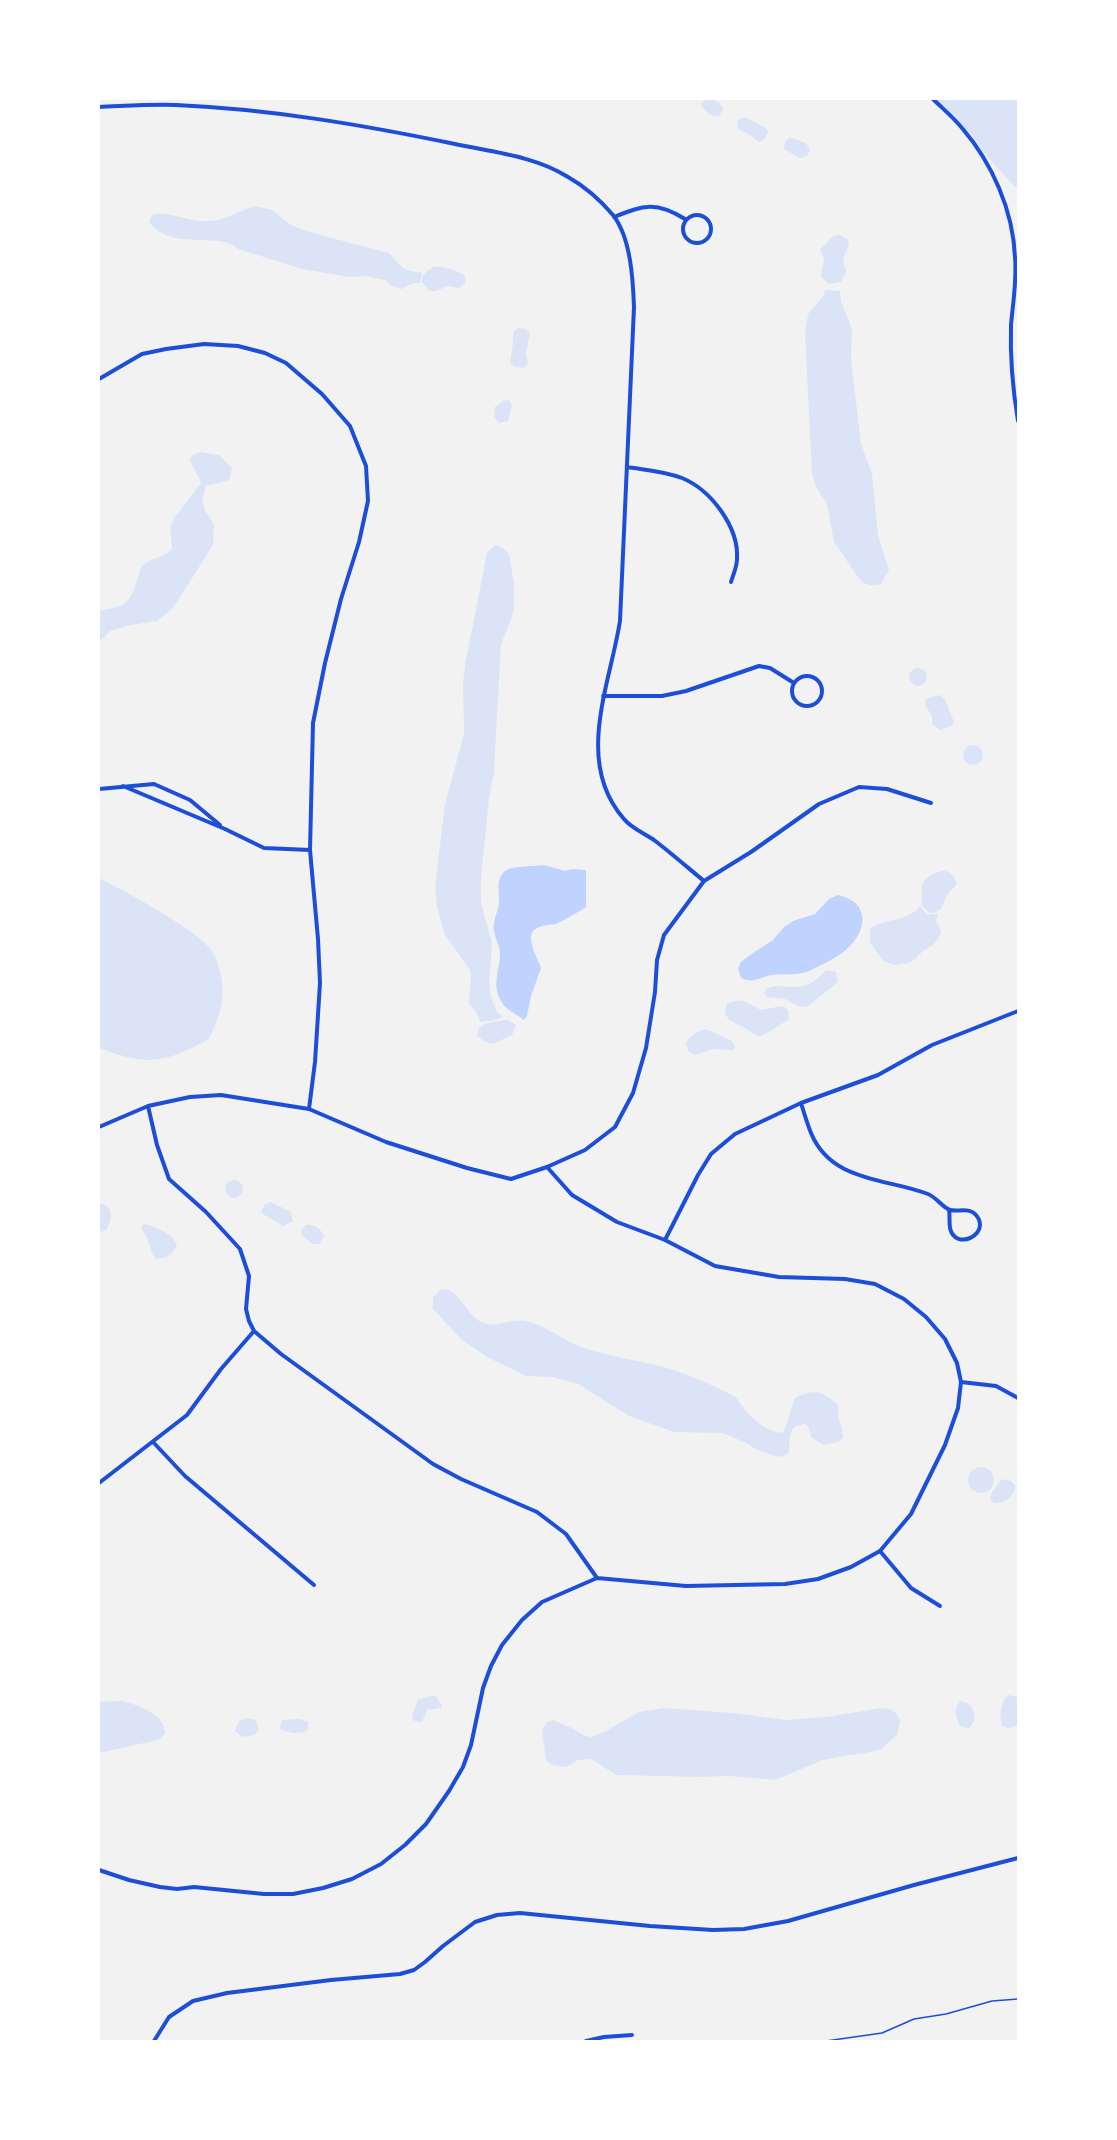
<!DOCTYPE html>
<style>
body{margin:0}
#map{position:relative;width:1117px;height:2140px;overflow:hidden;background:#f2f2f2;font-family:Raleway,sans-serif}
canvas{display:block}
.frame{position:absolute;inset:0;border:100px solid #fff;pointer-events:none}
</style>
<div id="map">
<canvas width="1117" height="2140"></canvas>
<div class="frame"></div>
</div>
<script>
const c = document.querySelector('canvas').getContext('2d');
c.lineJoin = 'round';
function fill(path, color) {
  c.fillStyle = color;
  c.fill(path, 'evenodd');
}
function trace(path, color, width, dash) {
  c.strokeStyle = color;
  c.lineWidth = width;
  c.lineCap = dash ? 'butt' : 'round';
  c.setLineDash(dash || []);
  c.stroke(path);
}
fill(new Path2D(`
 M705,99c7,0 18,2 18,11l-4,6c-8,1 -15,-5 -18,-12z
 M934,99h84v91z
 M745,117l21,11 2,4 -3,7 -6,3 -9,-7 -12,-6 -1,-5 1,-4z
 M790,137l16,6 4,7 -3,6 -7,2 -16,-9 1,-7z
 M254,206l18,4 19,15 18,7 80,21 14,15 7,3 12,2 -2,10h-7l-11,6 -10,-3 -7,-6 -21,-4 -15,1 -47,-8 -64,-20c-16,-18 -67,3 -89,-27l3,-7c11,-5 37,6 52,6 18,1 33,-9 50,-15z
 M840,235l8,5 1,5 -6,14 3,13 -5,10 -12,2 -8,-7 3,-18 -4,-9 13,-14z
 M433,267c11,-1 23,3 32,9v7l-6,5 -11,-2 -12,5h-7l-7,-9c0,-9 5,-10 11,-15z
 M825,290l15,1 1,11 11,27 -1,29 10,86 11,30 6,61 11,35 -8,14c-8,2 -14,2 -21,-4l-26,-38 -7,-38 -11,-17 -4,-14 -7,-139 3,-20 16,-19z
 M518,328l7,1 5,4 -4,20 2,10 -4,5 -9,-1 -5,-5 3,-19v-11z
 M509,400l3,5 -4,16 -9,2 -5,-6 1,-10 8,-6z
 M201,452l18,3 13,13 -3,12 -23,6 -4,15 4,11 8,13 -1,20 -31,49 -11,16 -14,11 -26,4 -21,6 -11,11v-31c27,-5 30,-6 39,-33 1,-4 2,-9 5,-13 9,-8 21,-7 29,-16l-2,-22 5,-10 26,-34c-2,-9 -10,-15 -11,-25l3,-3z
 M495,545l8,3 6,6 5,30v25l-2,8 -11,27 -7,128 -5,26 -8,80v24l11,42 -3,37 2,16 6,15 6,5 -9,3 -14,2 -1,-5 -10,-14 2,-26 -1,-7 -26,-37 -7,-27 -2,-19 10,-83 19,-70 -1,-51 2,-18 22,-112z
 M909 677a9 9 0 1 1 18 0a9 9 0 1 1-18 0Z
 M940,695l5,4 9,23 -3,4 -11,4 -7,-5c-1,-2 -1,-5 -1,-8 -2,-8 -9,-8 -6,-18z
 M963 755a10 10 0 1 1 20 0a10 10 0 1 1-20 0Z
 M942,871c8,-1 15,6 14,14 -3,4 -7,7 -10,12 -5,10 -3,15 -16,16l-7,-6c-2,-20 -5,-29 19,-36z
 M99,878c21,10 103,55 113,73 17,33 12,57 -3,88 -46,25 -61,27 -110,9z
 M920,906l6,8h12l-2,7 5,10 -1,5 -6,8 -12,8 -8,8 -5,3 -15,2 -11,-4 -13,-19v-12c8,-12 36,-6 50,-24z
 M827,970l9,2 2,10 -31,25 -9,-1 -13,-7 -18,-2 -3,-4 3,-5c14,-5 30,3 44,-5 6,-3 11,-9 16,-13z
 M742,1000l19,10 21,-4 6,4 1,9c-2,2 -26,17 -29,17 -6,0 -12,-7 -17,-9 -10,-5 -24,-10 -15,-24z
 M504,1020h4l8,5 -4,10 -19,9 -9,-3 -7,-5c1,-15 16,-13 27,-16z
 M706,1029l26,12 3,5 -1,4 -22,-1 -16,6 -7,-3 -3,-9c3,-7 12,-13 20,-14z
 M225 1189a9 9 0 1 1 18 0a9 9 0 1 1-18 0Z
 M271,1202l20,10 2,9 -10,5 -20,-12 -2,-3 4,-7z
 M99,1203c15,2 13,15 8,26l-8,4z
 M143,1224c11,1 30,10 34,21 -3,9 -12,14 -21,14 -8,-9 -6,-22 -15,-30z
 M306,1225c8,-1 14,4 18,10l-4,9h-7l-11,-8 -1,-6z
 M441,1289c20,0 24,25 40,33 14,7 30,-4 45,-1 21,5 38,20 58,27 33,11 68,13 101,26 14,6 37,15 50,23 3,2 5,7 8,10 10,13 20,21 36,26l4,-1c6,-11 7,-23 12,-34 19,-10 29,-7 44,8 -4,15 5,19 4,32l-5,4 -15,3 -12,-8 -2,-8 -3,-5c-19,1 -16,14 -17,29l-10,4 -22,-7 -13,-8 -21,-9 -49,-1 -45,-16 -51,-32 -26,-7 -26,-1 -39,-19 -25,-17 -29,-31v-12z
 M968 1480a13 13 0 1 1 26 0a13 13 0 1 1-26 0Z
 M1002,1479l9,2 4,4c1,11 -11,19 -21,18l-4,-4 2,-7z
 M1009,1695l9,2v28l-9,3 -7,-2c-3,-10 -2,-25 7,-31z
 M430,1696h6l6,9 -1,3 -14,2 -5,12 -8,-1 -2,-6 6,-15z
 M122,1701c16,4 44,13 43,33l-7,6 -59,13v-51z
 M960,1701c12,1 15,10 14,21l-5,6h-4l-6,-3 -4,-15z
 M663,1708l70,5 53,7 41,-3 54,-9 9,1 7,5 3,7 -3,14 -16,14 -15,4 -17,2 -26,5 -48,20 -46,-4 -29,1 -84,-2 -25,-16 -13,1 -12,7 -14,-2 -6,-5 -4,-30 5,-8 6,-2 21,9 11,7 6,1 15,-6 33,-19z
 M247,1718l9,2 3,9 -4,6 -13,2 -7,-6 4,-10z
 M300,1719l8,3v7l-3,3 -12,1 -12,-3 -1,-4 2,-6z`), '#dbe4f7');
fill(new Path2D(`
 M544,865l21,6 7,-2 14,1v37c-6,4 -23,14 -30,17 -9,2 -26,0 -25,16 1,9 7,20 10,28l-10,28 -4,20 -3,4c-8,-6 -20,-11 -24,-21 -8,-15 0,-30 0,-46 0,-7 -5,-15 -6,-22 -2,-10 4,-18 5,-28 1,-11 -4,-22 5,-31 6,-7 29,-5 40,-7z
 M838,895c36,8 28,41 4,58 -9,7 -23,13 -33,18 -12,5 -25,2 -37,4 -12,2 -18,9 -31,3l-3,-10 3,-6 9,-7 23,-15 11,-13 9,-6 22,-7 14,-15z`), '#bfd3fe');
trace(new Path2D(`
 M826,2041l56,-8 32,-14 32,-5 46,-13 26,-2`), '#1d4ed8', 1.5);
trace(new Path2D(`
 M933,99c9,9 20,18 29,29 30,35 51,82 53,129 2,23 -2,46 -4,68 -1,31 2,66 7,96
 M99,107c26,-1 52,-3 77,-2 94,4 187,20 279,39 37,8 80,12 113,33 16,9 33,24 45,38 18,23 20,65 21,92l-14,314c-10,64 -46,141 4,198 7,9 20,14 30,21 17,13 33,27 50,41
 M683 229a14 14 0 1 1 28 0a14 14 0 1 1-28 0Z
 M614,217c30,-12 42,-16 71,2
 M99,379l43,-25 24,-5 38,-5 34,2 27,7 21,10 36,31 28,32 16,40 2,35 -9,41 -18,57 -16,64 -12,60 -3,127 8,89 2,44 -5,79 -6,47
 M627,467c19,3 37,4 55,11 29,12 57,49 55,81 0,8 -4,16 -6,23
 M792 691a15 15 0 1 1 30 0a15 15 0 1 1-30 0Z
 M603,696h59l24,-5 73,-25 11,2 24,15
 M123,786l102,43 39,19 46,2
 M99,789l55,-5 36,16 30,25
 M801,1103c3,10 6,20 10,30 20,49 75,45 117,61 8,3 14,13 22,16 9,2 19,-3 26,5 16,19 -21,37 -26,13 -1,-6 0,-13 -1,-18
 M148,1106l9,39 12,34 37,33 34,37 9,27 -3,33 3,12 5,10 27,23 152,110 28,15 76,33 29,22 31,44
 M99,1127l49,-21 42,-9 31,-2 88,14 77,33 81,26 44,11 36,-12 38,-17 30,-23 18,-34 13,-45 9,-56 2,-32 7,-25 40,-54 47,-29 68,-48 40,-17 28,2 44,14
 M665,1240l33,-65 13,-21 24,-20 66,-31 77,-28 54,-30 86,-34
 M961,1382l35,4 22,12
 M153,1442l32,34 129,109
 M99,1483l88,-68 34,-46 33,-38
 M880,1551l31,37 29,18
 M99,1870l30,10 31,7 17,2 17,-2 70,7h29l30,-6 29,-9 29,-15 24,-19 21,-21 23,-33 14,-24 8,-22 12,-57 8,-22 11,-21 20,-25 20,-18 55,-24 89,8 99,-2 33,-5 33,-12 29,-16 31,-37 34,-69 13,-37 3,-26 -4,-19 -12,-24 -19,-22 -22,-18 -29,-15 -30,-5 -66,-2 -64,-11 -50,-26 -48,-18 -45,-27 -25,-28
 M154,2041l15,-24 24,-16 34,-8 104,-13 69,-6 14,-4 11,-8 18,-16 32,-24 22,-7 23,-2 130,13 63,4 31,-1 44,-8 126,-36 104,-27
 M586,2041l18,-4 28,-2`), '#1d4ed8', 4);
</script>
